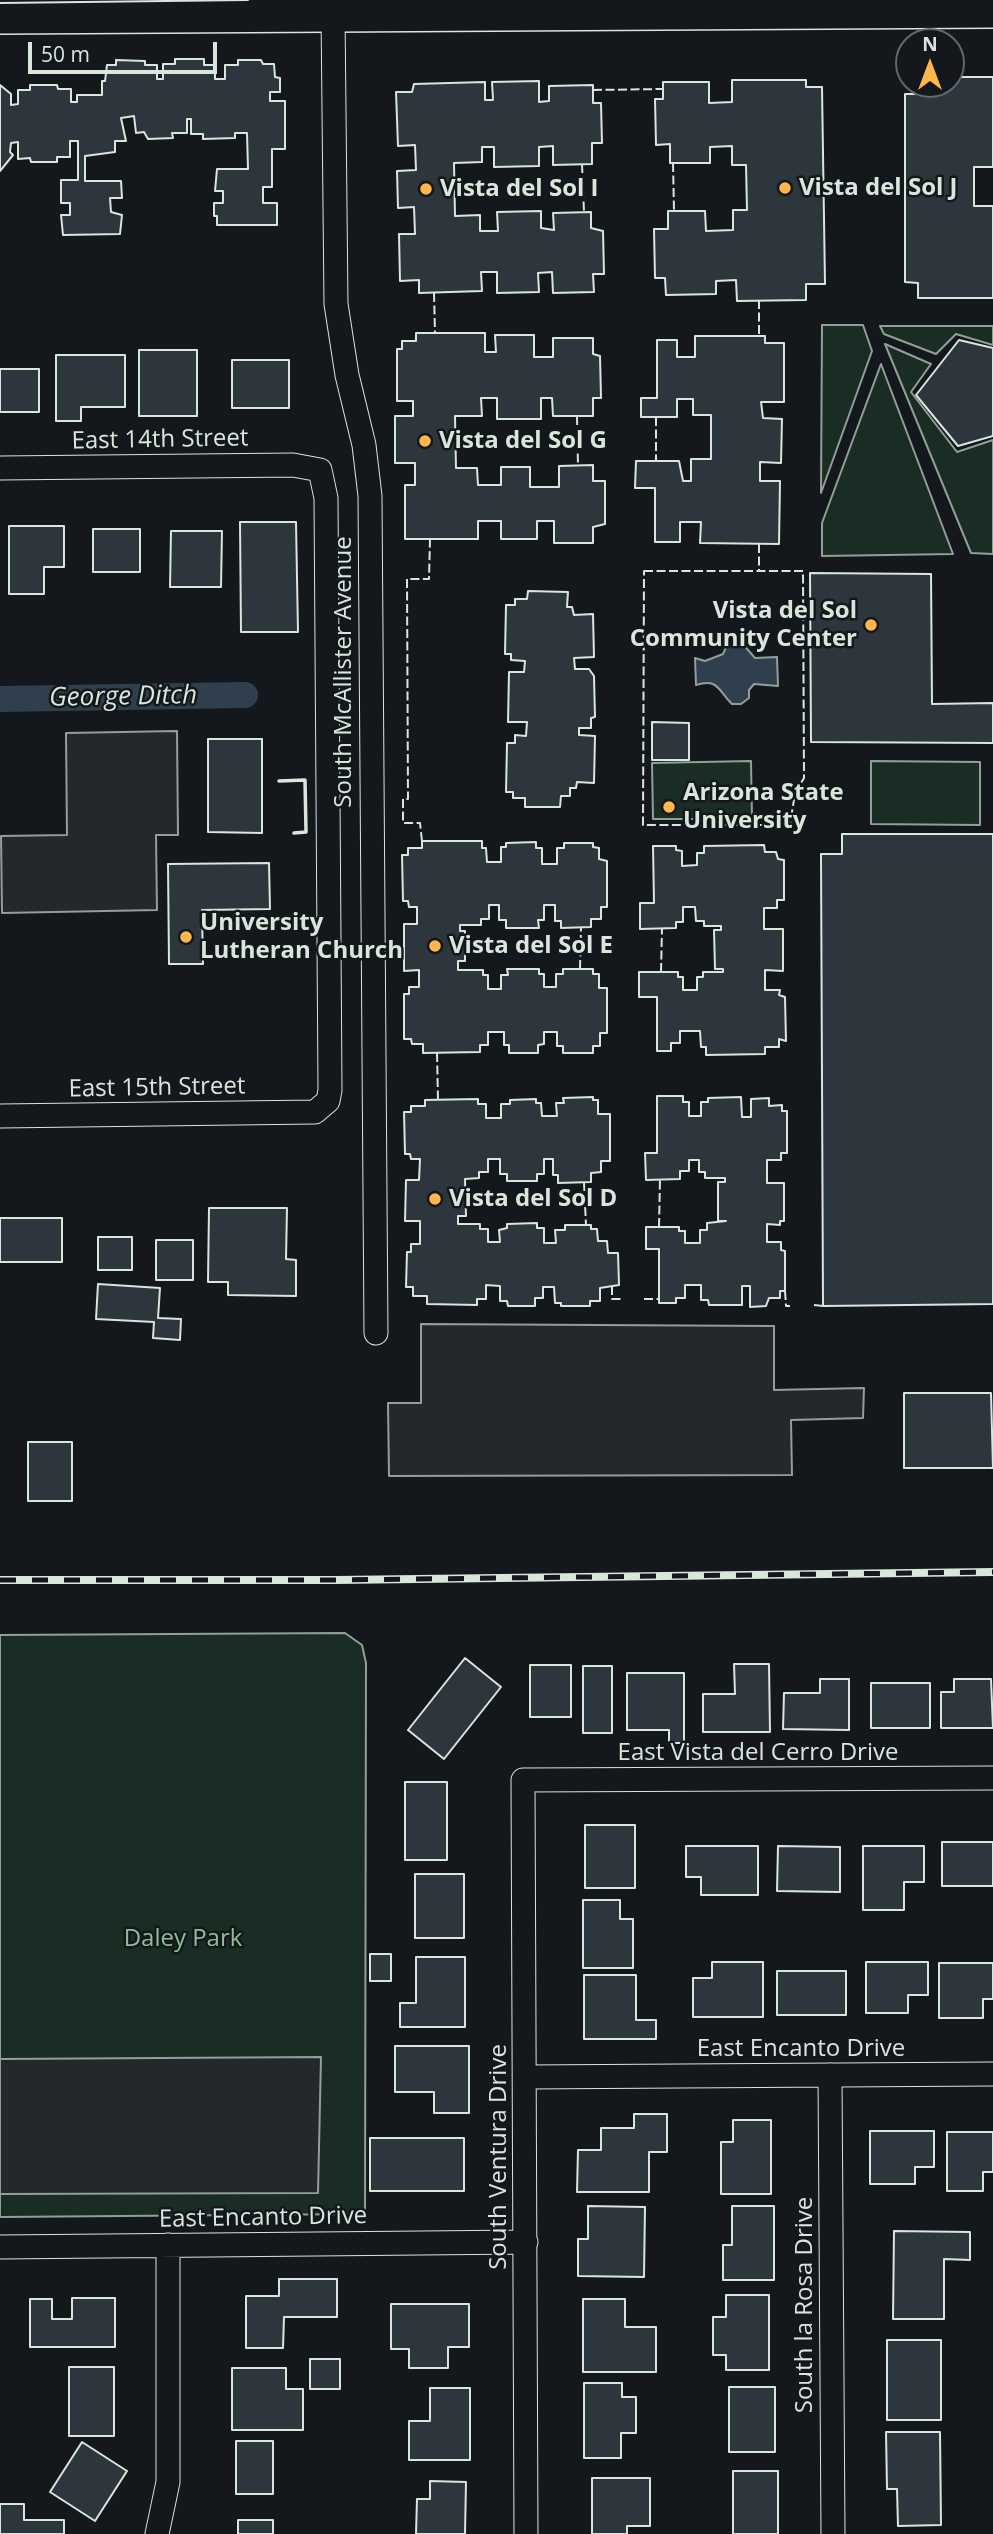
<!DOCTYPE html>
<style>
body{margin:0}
#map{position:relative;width:993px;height:2534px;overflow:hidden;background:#14181c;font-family:"Open Sans",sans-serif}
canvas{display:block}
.north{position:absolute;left:895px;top:28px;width:70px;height:70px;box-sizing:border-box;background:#14181c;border:2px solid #626a69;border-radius:50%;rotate:0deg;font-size:19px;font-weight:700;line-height:28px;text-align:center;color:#d8e6dc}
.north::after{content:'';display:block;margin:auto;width:24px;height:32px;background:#ffb74d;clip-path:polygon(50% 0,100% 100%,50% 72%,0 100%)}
.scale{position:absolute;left:28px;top:42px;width:189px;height:32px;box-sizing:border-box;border:4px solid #d8e6dc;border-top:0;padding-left:9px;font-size:21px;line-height:24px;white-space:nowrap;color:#d8e6dc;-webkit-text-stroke:5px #14181c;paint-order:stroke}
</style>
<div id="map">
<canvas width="993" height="2534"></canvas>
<div class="north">N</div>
<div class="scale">50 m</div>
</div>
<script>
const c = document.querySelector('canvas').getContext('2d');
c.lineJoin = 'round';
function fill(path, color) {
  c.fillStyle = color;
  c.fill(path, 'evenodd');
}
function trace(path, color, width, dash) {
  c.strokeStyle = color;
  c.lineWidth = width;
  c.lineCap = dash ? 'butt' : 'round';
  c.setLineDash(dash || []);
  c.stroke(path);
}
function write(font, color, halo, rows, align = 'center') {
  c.font = font + ' "Open Sans",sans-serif';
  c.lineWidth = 5;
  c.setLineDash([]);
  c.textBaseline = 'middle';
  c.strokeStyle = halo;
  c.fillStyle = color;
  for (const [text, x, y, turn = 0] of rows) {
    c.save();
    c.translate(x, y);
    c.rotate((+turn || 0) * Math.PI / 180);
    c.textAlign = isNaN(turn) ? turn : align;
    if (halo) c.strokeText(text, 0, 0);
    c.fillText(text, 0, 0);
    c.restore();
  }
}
const green = new Path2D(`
 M822,325h41l9,26 -51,142z
 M880,326h113v19l-37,-11 -20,20 -52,-20z
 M885,344l46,20 -20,28 46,60 36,-12v114l-22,-1z
 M881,364l72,190 -131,2v-33z
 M751,761l1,58h-99l-1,-56z
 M871,761l109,1v63l-109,-1z
 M345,1633l17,12 4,18 -1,551 -365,3v-582z`);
fill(green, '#1a2d24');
trace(green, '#939e99', 2);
const parking = new Path2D(`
 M177,731l1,104h-22l1,75 -155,3 -1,-77 66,-1 -1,-102z
 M421,1324l353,2v64l90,-2 -1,30 -72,2 1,55 -403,1 -1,-73h33z
 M321,2057l-3,136 -318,1v-135z`);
fill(parking, '#24282b');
trace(parking, '#939e99', 2);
const water = new Path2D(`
 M733,641l9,2 13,15 22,-1 1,29 -24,-2 -5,6v8l-8,6h-9c-14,-14 -14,-26 -36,-19l-1,-27 10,3 18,-7 4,-9z`);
fill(water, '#2f3f4d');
trace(water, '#939e99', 2);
trace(new Path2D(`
 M0,699l245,-4`), '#2f3f4d', 26);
const building = new Path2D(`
 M175,59h29v6h11v14h10v-14h13v-5h23l2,4h11l1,13 5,1v14h-10v9h15v48h-13v38h-9v16h14v22h-60v-9h-3v-13h9v-12h-8l2,-22h31l-1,-36h-12v5l-32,1v-5h-12v-15h-4v14h-15l1,5 -25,1 -4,-7 -8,1 -2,-17 -13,2 5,23h-11v11l-30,4v25h36l1,17h-12l1,14 11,3 -2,19 -57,1 -2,-20h9v-12h-9v-23h17v-39h-8v16h-13v5h-26l-1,-4 -12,1v-17l-7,1 -1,9 3,3 -13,16v-86l11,9v11l7,-1v-14h12v-5h27l1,4h13v13h6v-7h25v-14h3l2,-16h9v-5l29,1v4h12v14h6v-15h12z
 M951,77h42v90h-19v39h19v92h-75v-15l-13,-1v-188h11v-7h12v-3h23z
 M732,80h74v7h16l3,197h-19v16l-69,1 -1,-21 -20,1v13l-50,1 -1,-17h-10l-1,-49h14v-18h37l1,20 27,-1v-20h14l-1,-45h-14v-19l-22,1v16h-40v-19l-14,1 -1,-46h8v-17h46v21l23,-1z
 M539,81v21l10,-1v-15l44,-1v18h8l1,40h-10v21l-39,1v-19l-14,1v19l-45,1v-20h-12v15l-28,1 1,53 25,-1v16h18l-1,-19 44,-1v17l13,2 -1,-17 38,-1v16l12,3 1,43h-11l1,18 -41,1 -1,-21 -14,1 1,19 -42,1v-21h-16l1,19 -63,2v-13l-19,1 -1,-47h16l-1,-27 -16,1 -1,-37 19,-1 -1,-25 -17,1 -2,-54h16l2,-8 71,-2v18h8l-1,-18z
 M416,333h69v19h11l-1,-17h39v22h19v-19h40v16l7,2 1,42h-8v18h-40l-1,-18h-11v21h-44v-21h-16l1,18h-27l1,52h21l1,17h23v-18h29v20h29v-21l34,-1v16h12v43l-12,3v16h-39v-22h-17v18h-36v-18h-23v18h-73v-54h10v-22h-20v-47h18v-15h-16v-52h5v-8h14z
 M695,336h70v7h19v59h-23l2,16 19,1 -1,44 -21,-1v19h20l-1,63 -79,-1 1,-21h-21v20h-25v-54h-20l1,-27h43l4,20h8v-22h20v-44h-18v-16h-16v18h-36v-19h16v-58h20v17h18z
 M959,340l34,8v88l-35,10 -42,-51z
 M139,350h58v66h-58z
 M56,355h69v52h-44v14h-25z
 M232,360h57v48h-57z
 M0,369h39v43h-39z
 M240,522h56l2,110h-57z
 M9,526h55v41h-20v27h-35z
 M93,529h47v43h-47z
 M171,531h51l-1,56h-51z
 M810,573l121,1 1,130 61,-1v40l-182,-1z
 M528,591l40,1 -1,15h5l2,8 19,-1 1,43 -20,1 1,11h14l5,7 1,41 -4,1v10h-12v7l16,1 -1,47 -17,-1 -1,6h-6v8h-9l-1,11h-35v-9h-12v-6h-7l1,-49h8v-8l11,1 1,-14h-19l1,-50h15l1,-11 -14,-1v-6h-6l1,-49h9v-6h12z
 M652,722l37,1v37h-37z
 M208,739h54v94l-54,-1z
 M842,834h151v470l-170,2 -2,-452h21z
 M422,841h60v7h4l1,14h14v-15h5v-4l30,-1v6h6v16h15v-16h7v-5h29v4l6,1v11l8,2v46h-6v12h-10v8l-30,1v-7h-6v-16h-11v15h-6l1,8h-33v-8h-7v-15h-10v14h-8v6h-21v6h5v30h-7v9h25v5h5v14h13v-14h7l-1,-6h32v5h5v13h12v-13h7v-5h30v5h6v14h8v45h-7v13h-7v7h-30v-7h-6v-14h-13v12l-6,1v8h-29v-8h-5v-13h-16v13h-8v7l-57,1v-9h-11l-1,-5h-7v-45h5v-7h10v-17l-15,1v-47h13v-17h-8l-1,-6h-5l-1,-46h6v-7h14z
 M764,845l1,7h11l2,7 6,1v40h-7v8h-13v21h19v42l-18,-1v20h15l-1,5 6,2 1,44 -7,-2v8h-14v7l-59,1v-8h-5l-1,-16h-20v12h-9v8h-14v-54h-18v-25h39v5h5v13h14v-13h6v-5h20v-3h-8l-1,-39h7v-4h-17v-5h-8l-1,-14h-12v15h-7v6l-36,1v-26h14l-1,-57h23v4l6,1v15l15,-1v-12h7v-7z
 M269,863l1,46 -68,1 1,54h-34l-1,-100z
 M657,1096h26v6h6v14h12v-14h7v-4l33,-1 1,20h9v-18l18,-1v8l13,-1v6h5v42h-6v7h-14v23h17v38h-4v4l-13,-1v18h14v8l4,1v40h-5v7h-11l-3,8 -16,1v-21h-8v19h-33l-1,-5h-7v-15h-16v13h-9v5h-17v-54h-13v-22h33v4h6v12h15v-13h7v-7l19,-2h-8v-39h7v-4h-20v-6h-6v-12h-10v11h-9v8l-34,1 -1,-27h12z
 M593,1097v3h5v14h12v47h-9v11l-10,1v9l-33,1v-8h-5v-16h-9v15h-7v7h-30v-7h-7v-15h-12v13h-9v6l-14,1 1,37h-8v8h22v5h8v13h12l-1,-12 8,-2v-4l30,-1v5h7v15h12l-1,-13h10v-5h26v4h6l1,12h9l1,12h10l1,32 -19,3v13h-10v5h-29v-3h-6l-1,-16h-11v11h-8v8h-27l-1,-5h-7v-15l-14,-1v14h-9v6l-50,-1v-8h-14v-9h-7l1,-35h4v-8h9v-23h-15l1,-41h13l1,-21h-9l-1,-5h-5l-1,-42h7v-6h14v-6l53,-1v5h8v14h15v-14h9v-4l26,-1v4h5l1,13h15l-1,-13h8l-1,-5z
 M209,1208h78l-1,51 10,1v36l-68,-1v-13h-20z
 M0,1218h62v44h-62z
 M98,1237h34v33h-34z
 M156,1240h37v40h-37z
 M98,1284l62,4 -2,30 23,1 -1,21 -27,-2 1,-16 -58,-3z
 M904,1393h87l2,75h-89z
 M28,1442h44v59h-44z
 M465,1658l36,29 -57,72 -36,-29z
 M734,1664h35l1,68h-67v-38h32z
 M530,1665h41v52h-41z
 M583,1666h29v67h-29z
 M627,1673h57v70h-15v-13h-42z
 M820,1679h29v51l-66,-1 1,-36h36z
 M954,1679h37l2,49h-52v-36h13z
 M871,1683h59v45h-59z
 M405,1782h42v78h-42z
 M585,1825h50v63h-50z
 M942,1842h51v44h-51z
 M686,1846h72v49h-57v-18h-15z
 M778,1846l62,1v45l-63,-1z
 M863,1846h61v36h-20v28h-41z
 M415,1874h49v64h-49z
 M583,1900h37v19h13v49h-50z
 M370,1954h21v27h-21z
 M416,1957h49v70h-65v-24h16z
 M712,1962h51v55h-70v-39h19z
 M866,1962h62v33h-20v18h-42z
 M939,1963h54v36h-10v19h-44z
 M777,1971h69v44h-69z
 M584,1975h52v45h20v19h-72z
 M395,2046h74v67h-35v-21h-39z
 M634,2114h33v38h-18v40h-72l1,-42h23v-22h33z
 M733,2120h38v74h-50v-52h12z
 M870,2131h64v36h-19v17h-45z
 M947,2132h46v40h-10v19h-36z
 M370,2138h94v53h-94z
 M588,2206l57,1 -1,70 -66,-1v-37h10z
 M732,2206h42v74h-51v-35h9z
 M894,2231l76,1v28l-26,-1v60h-51z
 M279,2279h58v38h-53l-1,31h-37v-52h33z
 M726,2295h43v75h-43v-15h-13v-38h13z
 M72,2298h43v49h-85v-48h22v20h20z
 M583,2299h42v28h31v45h-73z
 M391,2304h78v43h-21v21h-39v-19h-18z
 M887,2340h54v80h-54z
 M310,2359h30v30h-30z
 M69,2367h45v69h-45z
 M232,2368h54v21h17v41h-71z
 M584,2383h38v14h14v36h-15v25h-37z
 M729,2387h46v65h-46z
 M430,2388h40v72h-61v-39h21z
 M886,2432h54l1,93 -43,1 -1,-37h-10z
 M236,2441h37v53h-37z
 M82,2442l45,29 -32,50 -45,-29z
 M733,2471h45v63h-45z
 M592,2478h58v48h-23v8h-35z
 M430,2481l36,1 -1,52h-49l1,-35h13z
 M0,2504h24v16h40v14h-64z
 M238,2520h35v14h-35z`);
fill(building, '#2c363c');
trace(building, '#d8e6dc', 2);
const street = new Path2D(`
 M333,13l3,291 11,71 17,70 6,51 6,837
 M0,468l293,-3 27,5 6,28 4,592 -2,11 -13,11 -315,4
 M830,2075l3,459
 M526,2077l467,-3
 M0,2247l526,-5
 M157,2534l11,-52v-237
 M526,2534l-3,-754 470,-2`);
const primary = new Path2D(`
 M0,16l993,-6`);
trace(street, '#d8e6dc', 25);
trace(primary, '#d8e6dc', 38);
trace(street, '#14181c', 23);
trace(primary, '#14181c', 35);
trace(new Path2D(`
 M0,3l248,-3`), '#d8e6dc', 2);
const rail = new Path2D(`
 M0,1580h336l657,-8`);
trace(rail, '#d8e6dc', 8);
trace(rail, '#14181c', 5, [16]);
trace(new Path2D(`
 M593,90l70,-1
 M673,163l1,48
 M582,164l2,48
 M434,293l1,40
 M759,300v36
 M577,416l1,50
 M656,417v44
 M759,544v26
 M644,571h159l1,207 -9,15 -5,32h-147z
 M422,841l-2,-18h-17v-24h5l-1,-220h22l1,-40
 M580,969l1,-41
 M661,972l1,-43
 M437,1053l1,47
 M584,1182l2,43
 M659,1227l1,-47
 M612,1286v13h11
 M785,1291l1,15h4
 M644,1299h15
 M814,1305l9,1`), '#d8e6dc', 2, [9, 3.5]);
trace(new Path2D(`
 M279,781l26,-1 1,52 -12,1`), '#d8e6dc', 3.5);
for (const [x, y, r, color] of [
 [785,188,7,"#ffb74d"],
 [426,189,7,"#ffb74d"],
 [425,441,7,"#ffb74d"],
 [871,625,7,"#ffb74d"],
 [669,807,7,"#ffb74d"],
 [186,937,7,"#ffb74d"],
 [435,946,7,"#ffb74d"],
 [435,1199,7,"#ffb74d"]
]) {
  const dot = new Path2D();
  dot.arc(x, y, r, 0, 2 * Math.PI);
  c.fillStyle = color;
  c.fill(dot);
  trace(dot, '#14181c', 2.5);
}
write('bold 24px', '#d8e6dc', '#14181c', [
 ["Vista del Sol J",799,188],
 ["Vista del Sol I",440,189],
 ["Vista del Sol G",439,441],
 ["Vista del Sol",857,611,"right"],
 ["Community Center",857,639,"right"],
 ["Arizona State",683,793],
 ["University",683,821],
 ["University",200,923],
 ["Lutheran Church",200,951],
 ["Vista del Sol E",449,946],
 ["Vista del Sol D",449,1199]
], 'left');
write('24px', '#d8e6dc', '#14181c', [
 ["East 14th Street",160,440,-1],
 ["South McAllister Avenue",344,672,-90],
 ["East 15th Street",157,1088,-1],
 ["East Vista del Cerro Drive",758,1753],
 ["East Encanto Drive",801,2049],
 ["South Ventura Drive",499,2157,-90],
 ["East Encanto Drive",263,2218,-1],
 ["South la Rosa Drive",805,2305,-90]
]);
write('24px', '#8ac095', '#14181c', [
 ["Daley Park",183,1939]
]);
write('italic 26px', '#d8e6dc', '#14181c', [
 ["George Ditch",123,697,-1]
]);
</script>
